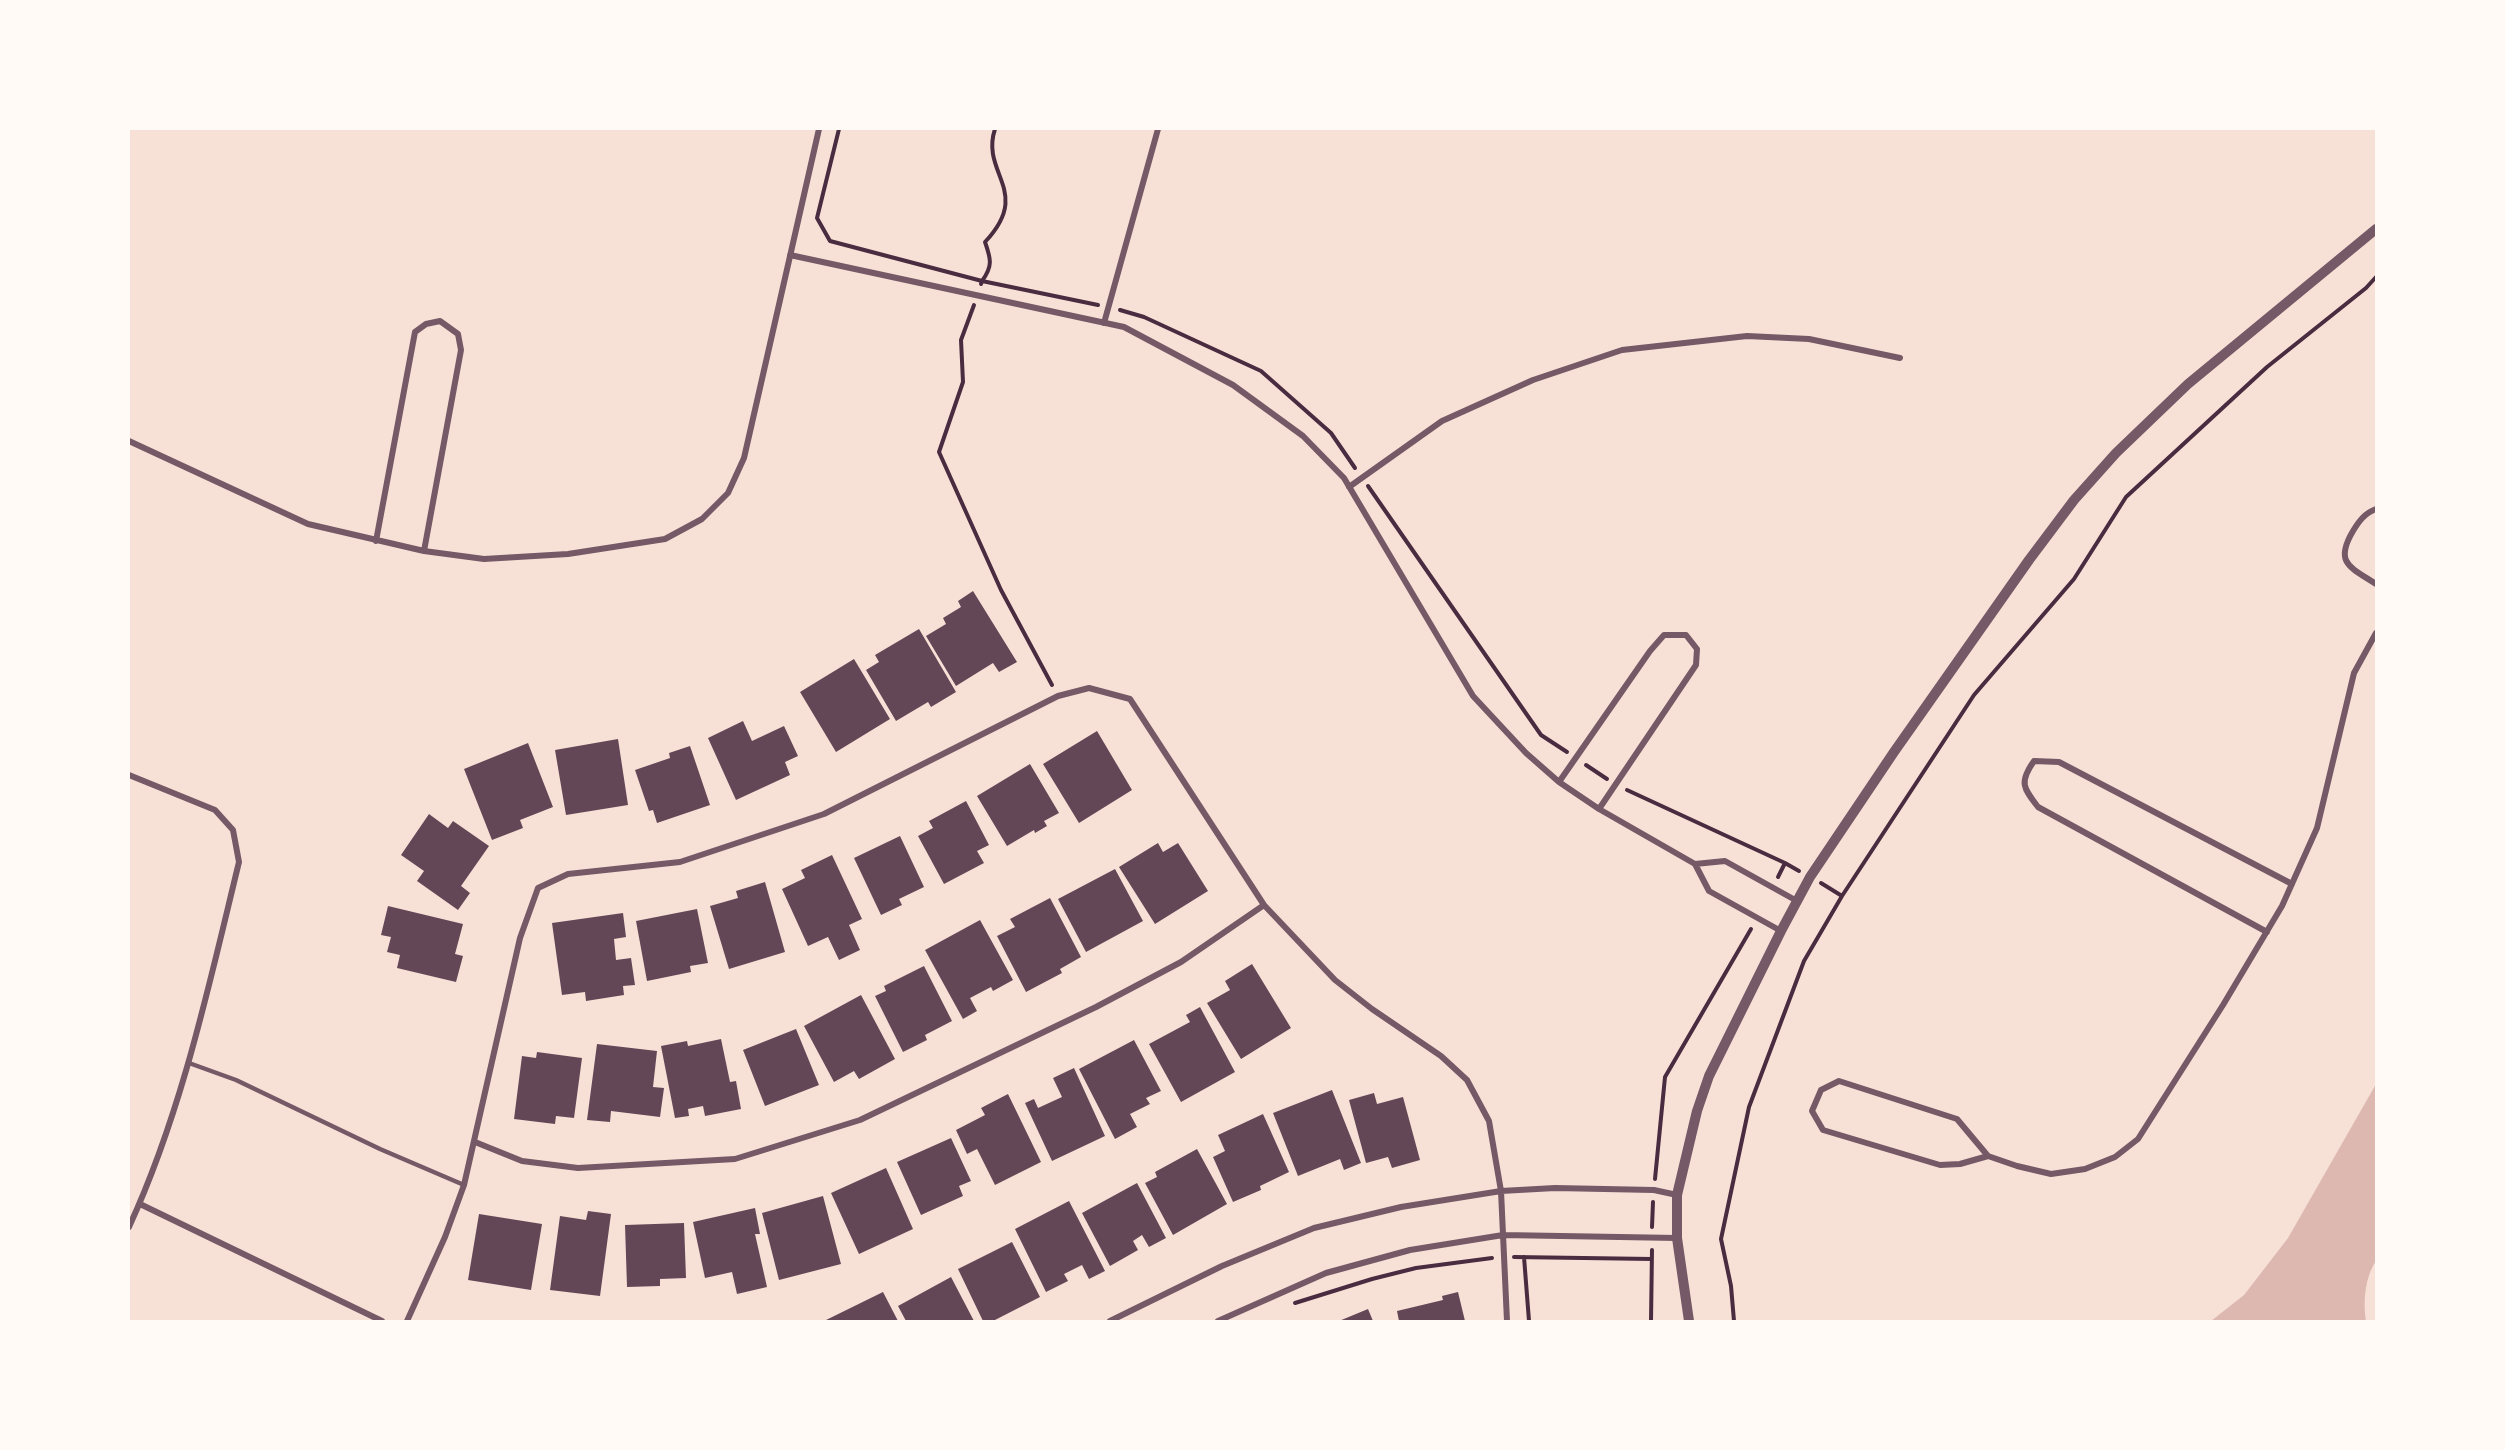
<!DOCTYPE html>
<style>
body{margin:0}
#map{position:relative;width:2505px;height:1450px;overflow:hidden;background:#f7e1d7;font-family:"Public Sans",sans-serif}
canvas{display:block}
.frame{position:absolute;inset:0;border:130px solid #fffaf5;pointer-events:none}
</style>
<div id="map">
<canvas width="2505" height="1450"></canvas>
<div class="frame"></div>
</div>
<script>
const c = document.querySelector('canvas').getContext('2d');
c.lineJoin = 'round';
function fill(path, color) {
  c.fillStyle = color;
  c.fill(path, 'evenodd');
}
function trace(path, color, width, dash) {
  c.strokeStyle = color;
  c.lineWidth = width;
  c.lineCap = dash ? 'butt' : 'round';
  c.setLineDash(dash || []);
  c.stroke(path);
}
fill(new Path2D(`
 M2376,1084v177c-11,16 -13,41 -10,60h-155l33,-26 44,-57z`), '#dcb8b0');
fill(new Path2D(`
 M973,591l44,71 -18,10 -6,-9 -37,23 -30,-50 20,-12 -3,-6 18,-11 -3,-6z
 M919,629l37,63 -25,15 -3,-5 -32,19 -30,-51 13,-8 -4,-7z
 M854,659l36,60 -54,33 -36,-60z
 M743,721l9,20 32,-15 14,30 -13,6 5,13 -54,25 -28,-62z
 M1097,731l35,59 -53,33 -36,-59z
 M618,739l10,66 -62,10 -11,-65z
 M528,743l25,64 -33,13 3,8 -31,12 -28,-71z
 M690,746l20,59 -53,18 -4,-13 -4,1 -14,-41 35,-12 -1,-5z
 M1030,764l29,49 -15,8 3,5 -12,7 -1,-3 -27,16 -30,-50z
 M966,801l23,44 -12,6 7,12 -40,21 -26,-48 15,-8 -4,-7z
 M429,814l19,14 5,-7 36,25 -28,40 9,7 -12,17 -41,-29 7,-10 -23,-16z
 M900,836l24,51 -25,12 3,6 -21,10 -27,-57z
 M1158,843l5,9 15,-9 30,48 -53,33 -36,-57z
 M832,855l30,64 -13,6 11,25 -21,10 -11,-23 -20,9 -26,-57 23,-11 -4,-8z
 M1115,869l28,52 -57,31 -28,-53z
 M765,882l20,70 -56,17 -19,-63 28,-8 -2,-7z
 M1050,898l31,59 -21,12 2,4 -36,19 -29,-56 18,-9 -5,-8z
 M388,906l75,18 -8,30 8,2 -7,26 -59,-14 3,-13 -13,-3 4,-15 -10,-2z
 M697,909l11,54 -18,3 1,6 -44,9 -11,-60z
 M623,913l3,24 -12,2 2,21 15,-2 4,27 -12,1 1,9 -38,6 -1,-9 -23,3 -10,-72z
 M980,920l33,60 -20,11 -2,-4 -21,11 7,13 -14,8 -38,-69z
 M1252,964l39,64 -50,31 -34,-56 23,-13 -5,-9z
 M924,966l28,55 -27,14 2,5 -24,12 -28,-56 11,-5 -2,-5z
 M861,995l34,64 -36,20 -5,-8 -20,11 -30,-56z
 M1200,1007l35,65 -54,30 -32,-58 41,-22 -4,-7z
 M796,1029l23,56 -54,21 -22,-56z
 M721,1039l9,43 6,-1 5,28 -36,7 -2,-10 -15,3 1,7 -14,2 -14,-72 26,-5 1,5z
 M1134,1040l27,51 -15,7 4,6 -20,10 7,13 -22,12 -36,-70z
 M597,1044l60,7 -4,36 11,1 -4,29 -49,-6 -1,11 -23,-2z
 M537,1052l45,6 -8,60 -18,-2 -1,8 -41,-5 8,-63 14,2z
 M1074,1068l31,68 -53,25 -27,-58 9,-4 4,9 24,-11 -9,-19z
 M1332,1090l29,73 -17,7 -4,-11 -42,17 -25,-63z
 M1374,1093l3,11 26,-7 17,63 -28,8 -4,-11 -22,6 -17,-63z
 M1008,1094l33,68 -46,23 -18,-36 -10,5 -11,-24 29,-15 -4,-7z
 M1263,1114l26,58 -29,14 1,4 -28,12 -20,-45 12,-6 -7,-16z
 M951,1138l20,43 -12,5 4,10 -42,19 -24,-53z
 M1197,1149l30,55 -54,31 -28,-52 12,-6 -2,-5z
 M886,1168l27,61 -54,25 -28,-61z
 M1137,1183l29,55 -17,9 -7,-12 -9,6 5,9 -28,16 -28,-53z
 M823,1196l18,68 -62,16 -17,-67z
 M1069,1201l36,70 -16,8 -7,-14 -18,9 4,7 -22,11 -31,-63z
 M755,1208l5,26h-5l12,53 -30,7 -5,-22 -27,6 -12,-56z
 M588,1211l23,3 -11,82 -50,-6 10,-74 26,4z
 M479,1214l63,10 -11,66 -63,-10z
 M684,1223l2,55 -26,1v7l-33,1 -2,-62z
 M1012,1242l28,55 -47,24h-10l-25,-52z
 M951,1277l23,44h-68l-8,-15z
 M883,1292l15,29h-74z
 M1458,1292l7,29h-66l-2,-10 46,-11 -1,-4z
 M1368,1309l5,12h-34z`), '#644757');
trace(new Path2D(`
 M839,129l-22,89 13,23 152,40c11,-15 9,-22 3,-39 48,-51 -5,-68 10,-113
 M981,284l1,-3 116,24
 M974,305l-13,35 2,42 -24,70 62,138 51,95
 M1120,310l24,7 117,54 70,62 24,35
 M1368,486l173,249 26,17
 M1586,765l21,14
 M1627,790l158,73
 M1778,877l7,-14 14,8
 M1842,896l132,-201 100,-116 52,-82 141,-130 99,-79 10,-11
 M1655,1179l10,-102 86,-148
 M1652,1227l1,-25
 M1514,1257l138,2
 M1524,1257l5,64
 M1295,1303l77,-24 44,-11 76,-10
 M1651,1321l1,-71
 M1734,1321l-3,-35 -10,-47 28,-132 55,-146 38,-65 -21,-13`), '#4a2c40', 4);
trace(new Path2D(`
 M189,1063l47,17 144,69 84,36`), '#755966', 4.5);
trace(new Path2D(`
 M790,255l334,72 109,58 70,51 41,42 129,218 53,57 33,29 40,27 96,55 14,27 72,40
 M1104,323l54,-194
 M129,441l179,83 116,27 60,8 84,-5 97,-15 37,-20 26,-26 16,-35 75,-329
 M1349,487l93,-66 91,-41 89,-30 125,-14 62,3 91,19
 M2376,509c-11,4 -17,12 -23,22 -19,32 -3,36 23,53
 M376,541l39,-209 11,-8 14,-3 18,13 3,16 -37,201
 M129,775l86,35 18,20 6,32c-30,123 -57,250 -110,365
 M1559,782l91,-131 14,-16h22l11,14 -1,16 -97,144
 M1695,864l30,-3 72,40
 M2267,932l-229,-125c-15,-19 -19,-25 -4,-46l25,1 233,122
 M1839,1081l118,38 31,37 -28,8 -20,1 -117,-35 -11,-19 9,-21z
 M475,1142l47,19 56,7 157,-9 125,-39 236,-113 85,-45 83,-57
 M1988,1156l29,10 34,8 34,-5 30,-12 23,-18 85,-134 59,-99 35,-78 37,-155 22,-40
 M140,1204l242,117
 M407,1321l38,-84 19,-52 56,-247 18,-50 30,-14 112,-12 144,-48 234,-118 31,-8 41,11 134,206 71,75 37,29 69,47 26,24 22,41 12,70 6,130
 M1110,1321l112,-55 92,-38 87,-21 100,-16 54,-3 99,2 23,5
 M1218,1321l108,-48 84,-23 93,-15 174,3`), '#755966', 6);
trace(new Path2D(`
 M1689,1321l-12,-83v-43l20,-84 12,-35 72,-145 29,-54 84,-125 135,-192 45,-60 42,-47 72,-69 188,-155`), '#755966', 10);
</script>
